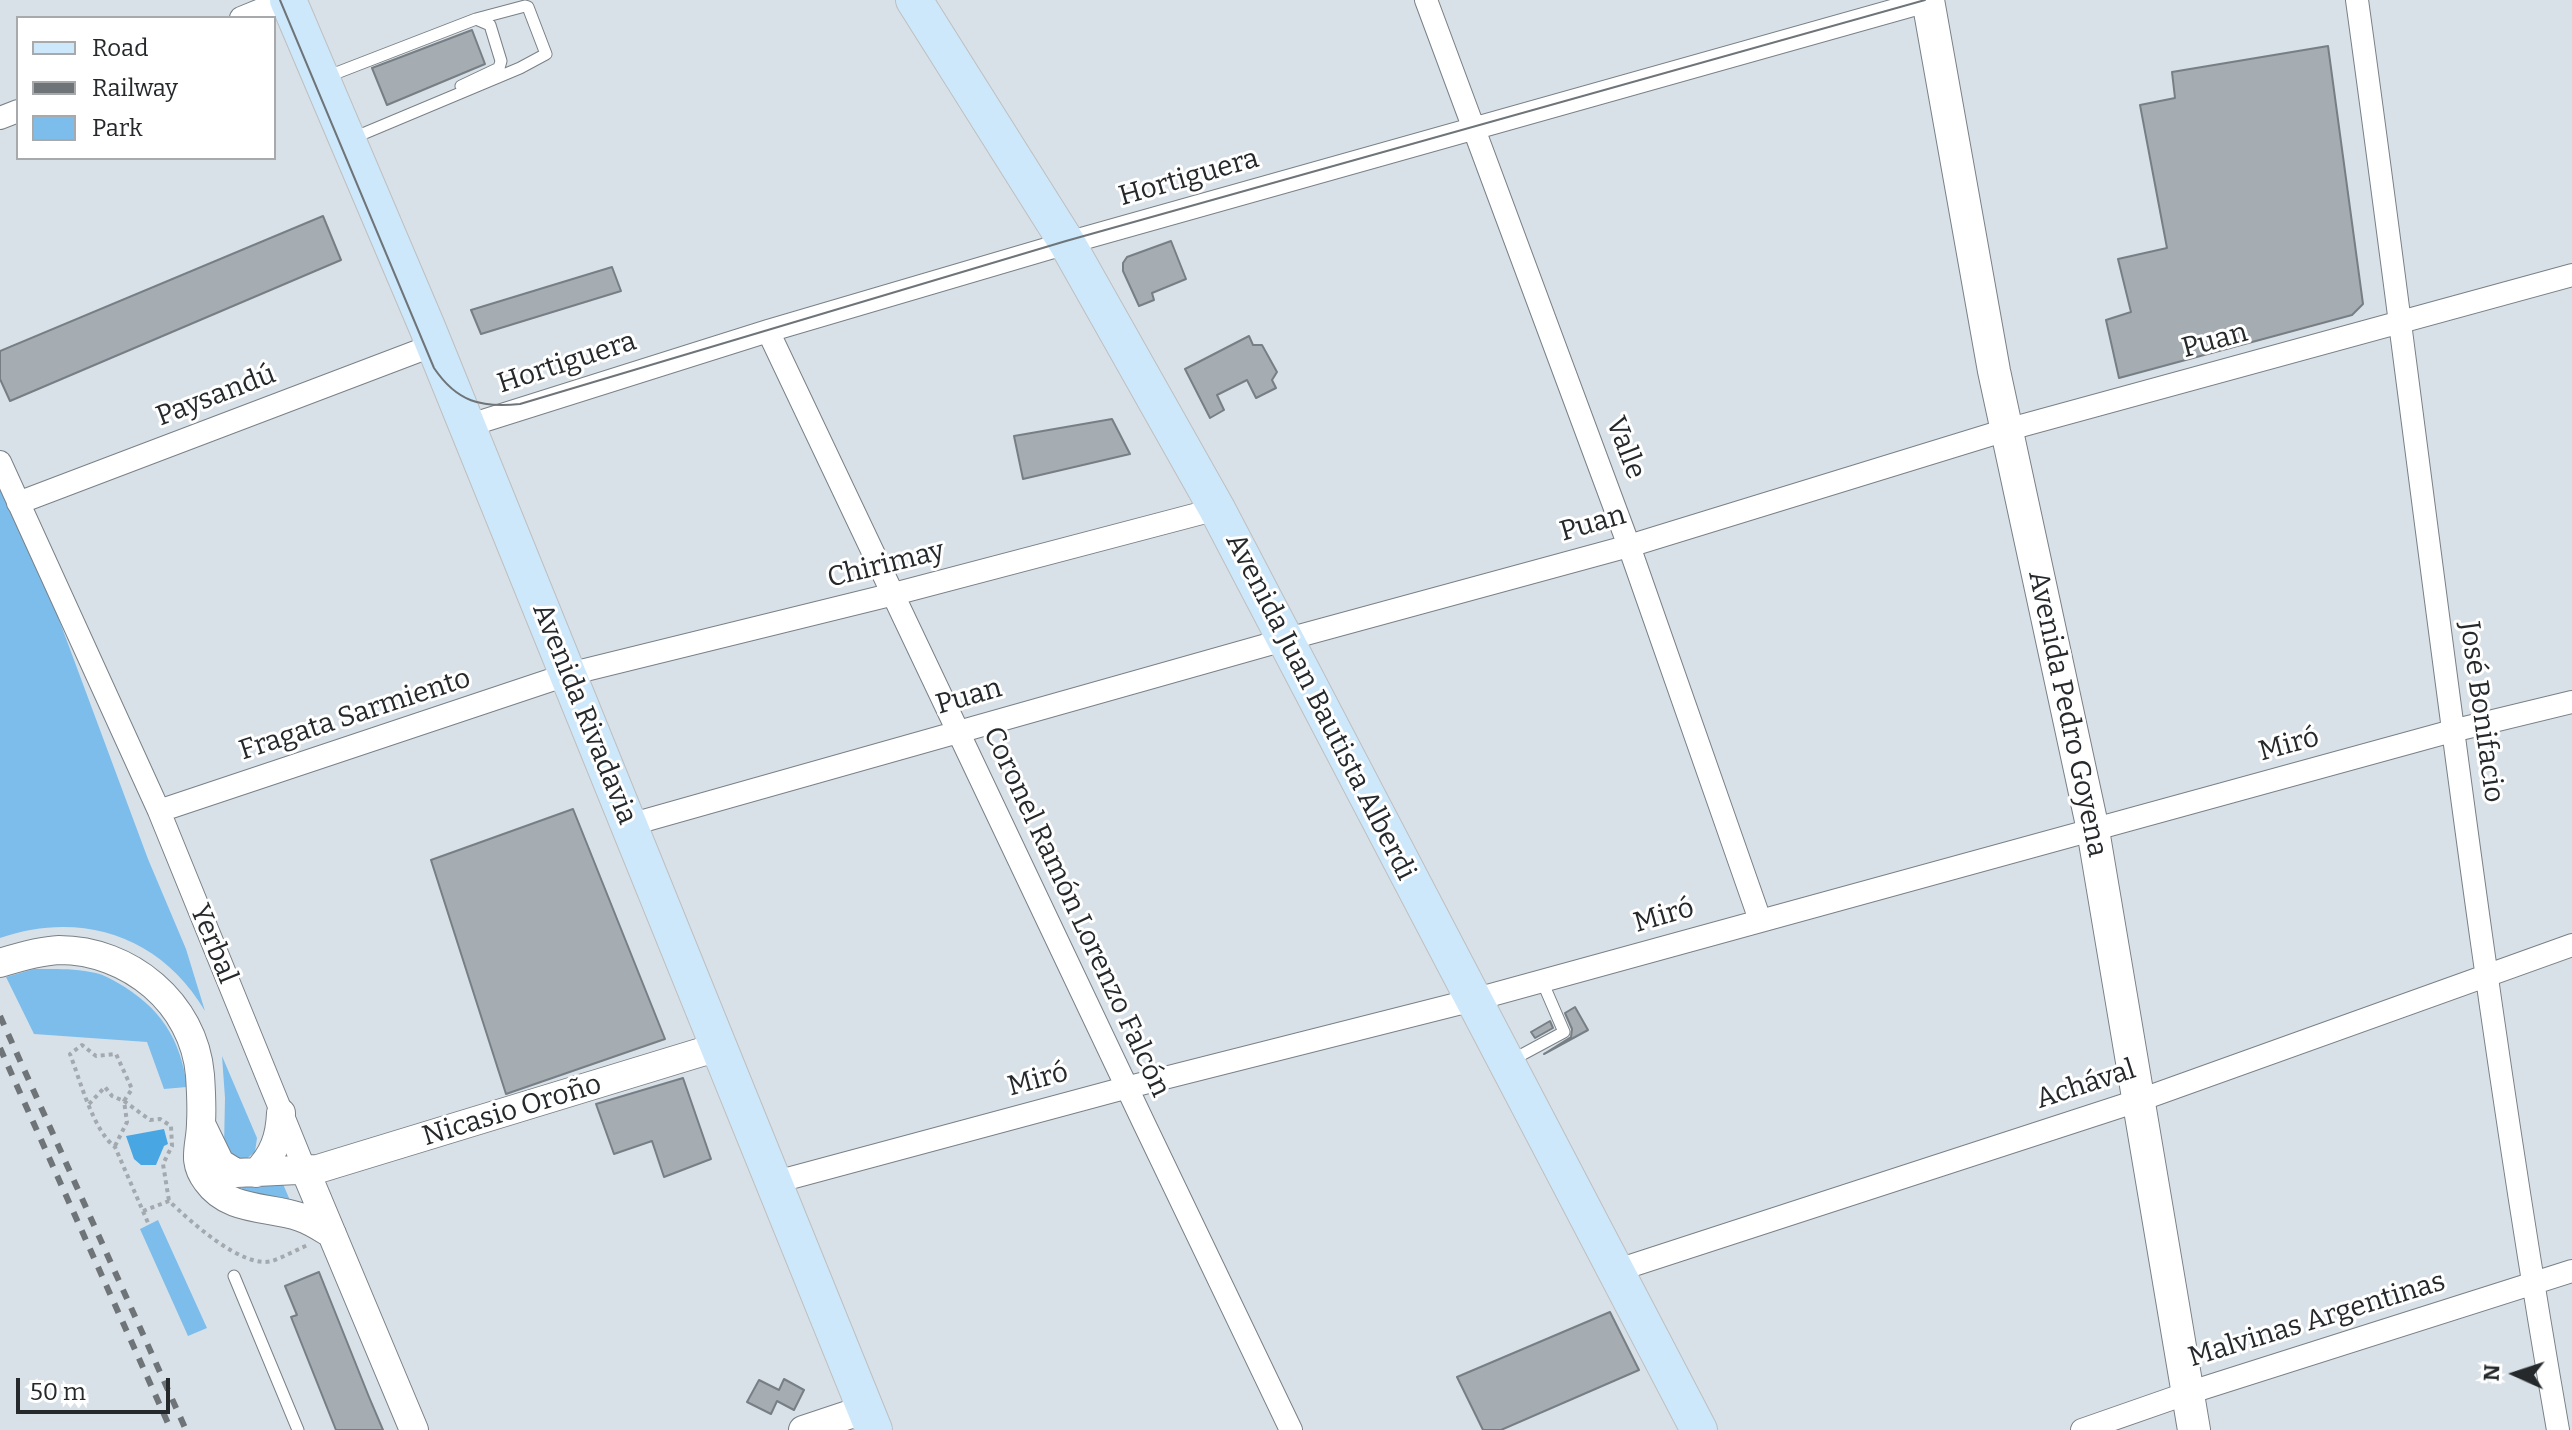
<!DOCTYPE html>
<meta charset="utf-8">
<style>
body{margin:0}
#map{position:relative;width:2572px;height:1430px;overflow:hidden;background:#d9e1e8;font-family:Bitter,serif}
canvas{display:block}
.legend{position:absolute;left:16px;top:16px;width:260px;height:144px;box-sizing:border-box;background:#fff;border:2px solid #a8a9aa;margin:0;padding:10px 14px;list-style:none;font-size:24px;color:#25292b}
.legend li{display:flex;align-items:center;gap:16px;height:40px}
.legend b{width:40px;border:2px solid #a8a9aa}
.north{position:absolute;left:2476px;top:1334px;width:80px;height:80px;-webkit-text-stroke:6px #fff;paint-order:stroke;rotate:273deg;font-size:22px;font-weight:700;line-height:32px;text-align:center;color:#25292b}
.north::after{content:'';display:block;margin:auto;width:28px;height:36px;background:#25292b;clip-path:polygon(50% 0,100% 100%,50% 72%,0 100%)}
.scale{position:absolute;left:16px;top:1378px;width:154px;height:36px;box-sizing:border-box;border:4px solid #25292b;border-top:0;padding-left:10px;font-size:24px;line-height:28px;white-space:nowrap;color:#25292b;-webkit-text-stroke:6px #fff;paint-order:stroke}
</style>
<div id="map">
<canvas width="2572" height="1430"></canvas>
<ul class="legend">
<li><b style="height:10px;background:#cde8fb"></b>Road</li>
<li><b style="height:10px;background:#6e7478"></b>Railway</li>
<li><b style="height:22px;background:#7dbdeb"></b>Park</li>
</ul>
<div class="north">N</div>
<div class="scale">50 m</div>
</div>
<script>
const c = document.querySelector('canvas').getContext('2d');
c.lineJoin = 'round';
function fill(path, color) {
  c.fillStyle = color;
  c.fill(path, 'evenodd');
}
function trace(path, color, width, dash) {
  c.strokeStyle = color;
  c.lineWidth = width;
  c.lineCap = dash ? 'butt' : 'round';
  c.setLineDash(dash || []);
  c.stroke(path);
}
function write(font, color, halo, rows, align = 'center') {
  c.font = font + ' Bitter,serif';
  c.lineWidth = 6;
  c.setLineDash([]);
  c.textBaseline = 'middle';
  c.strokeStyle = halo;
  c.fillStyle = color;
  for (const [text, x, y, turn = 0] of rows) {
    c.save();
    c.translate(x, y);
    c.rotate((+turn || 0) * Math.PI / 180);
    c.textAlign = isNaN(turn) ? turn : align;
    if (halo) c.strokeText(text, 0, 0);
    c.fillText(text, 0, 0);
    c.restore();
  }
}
fill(new Path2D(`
 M0,476l6,1 142,382 38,90 19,62c-44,-75 -124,-101 -205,-73z
 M34,969c20,0 41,-1 62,4 8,2 15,6 22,10 42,24 63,56 69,104l-23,2 -17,-47 -113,-8 -28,-57z
 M222,1056l35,82 -2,14 -10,8h-8l-13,-13 1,-49z
 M245,1184h38l12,28 -54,-22z
 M158,1220l49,108 -19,8 -48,-107z`), '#7dbdeb');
fill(new Path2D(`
 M164,1129l4,15 -4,2 -8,19h-15l-7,-6 -8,-23z`), '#48a6e3');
const building = new Path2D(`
 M472,30l13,34 -98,41 -15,-37z
 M2328,46l35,258 -11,11 -233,63 -13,-58 25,-8 -13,-53 49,-11 -27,-143 35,-7 -3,-26z
 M323,216l18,44 -331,141 -10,-22v-28z
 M1171,241l15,38 -34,14 2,7 -15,6 -16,-35v-8l4,-6z
 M612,267l9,24 -140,43 -10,-24z
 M1249,336l4,9h9l15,27 -5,8 4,8 -20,10 -9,-18 -30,15 7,15 -14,8 -25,-49z
 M1112,419l18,35 -107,25 -9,-43z
 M573,809l92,230 -159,55 -75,-234z
 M1575,1007l13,23 -44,24 27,-17 1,-8 -7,-16z
 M1550,1021l3,7 -18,10 -4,-6z
 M683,1078l28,81 -47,18 -12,-36 -38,13 -18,-50z
 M319,1272l50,125 14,33h-47l-45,-113 6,-2 -12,-29z
 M1610,1312l29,58 -138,60h-18l-26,-53z
 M784,1379l20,11 -10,20 -17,-9 -6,13 -24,-12 12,-22 20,10z`);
fill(building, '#a5adb3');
trace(building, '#777f85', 2);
const service = new Path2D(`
 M326,77l150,-58 14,6 11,36 -2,7 -38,18
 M353,138l167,-70 26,-14 -18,-47 -3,-1 -49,13
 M1512,1060l52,-28 -22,-51
 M234,1276l64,154`);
const minor = new Path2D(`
 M1426,0l203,546 131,374
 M2357,0c66,477 118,956 201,1430
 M241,18l44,-18
 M0,118l18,-7
 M768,331c176,366 346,734 523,1099
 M467,426l301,-95 299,-88 864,-243
 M0,462l159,349 146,359
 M18,503l416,-158
 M159,811l410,-137 325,-80 323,-85
 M629,825l655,-185 345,-94 377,-116 566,-155
 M772,1183l353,-95 348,-88 979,-269 120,-29
 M1615,1271l525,-171 432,-155
 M2082,1430l106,-37 384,-122`);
const tertiary = new Path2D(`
 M0,963c19,-6 39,-12 59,-13 70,0 135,53 141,125 1,15 2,32 1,48 0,23 -10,37 6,58 22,31 61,25 93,36 12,4 22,11 32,17
 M202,1126l18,37 16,10 82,-4 400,-122
 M305,1170l109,260
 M256,1173c18,-18 24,-36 25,-60
 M803,1430l63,-21`);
const secondary = new Path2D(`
 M1928,0l66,371 99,459 101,600`);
const primary = new Path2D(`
 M288,0l139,327 447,1103
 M914,0l153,243 150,266 482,921`);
trace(service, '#798187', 13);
trace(minor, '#798187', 24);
trace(tertiary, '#798187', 30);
trace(secondary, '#798187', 34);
trace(primary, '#bebfbf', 38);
trace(new Path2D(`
 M89,1104l16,-17 7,9 12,5 8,-12 -16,-35 -20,2 -14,-11 -12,9c10,26 23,76 45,93l34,78
 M115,1146l12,-24 -3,-21 26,19 10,-1 11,7 1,20 -9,18 6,37
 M143,1211l26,-10c21,20 73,68 103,60 12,-4 24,-11 36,-16`), '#a2a9af', 4, [4, 4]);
trace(service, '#fff', 11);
trace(minor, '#fff', 22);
trace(tertiary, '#fff', 28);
trace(secondary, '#fff', 32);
trace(primary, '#cde8fb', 36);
trace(new Path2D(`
 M280,0l154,368c23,34 47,40 86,36l546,-163 859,-241`), '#6e7478', 2);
trace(new Path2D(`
 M0,1016l186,414
 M0,1048l171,382`), '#6e7478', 6, [10, 10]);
write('28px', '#25292b', '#fff', [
 ["Hortiguera",1189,178,-16],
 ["Puan",2215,341,-15],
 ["Hortiguera",567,363,-18],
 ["Paysandú",216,396,-21],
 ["Valle",1625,448,69],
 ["Puan",1593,524,-16],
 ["Chirimay",886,565,-14],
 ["Puan",969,697,-16],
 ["Avenida Juan Bautista Alberdi",1320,707,63],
 ["José Bonifacio",2481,712,82],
 ["Avenida Rivadavia",584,714,68],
 ["Avenida Pedro Goyena",2067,714,78],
 ["Fragata Sarmiento",355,715,-18],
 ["Miró",2289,745,-15],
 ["Coronel Ramón Lorenzo Falcón",1076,912,65],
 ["Miró",1664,916,-16],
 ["Yerbal",213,944,68],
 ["Miró",1038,1080,-15],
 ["Achával",2086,1085,-18],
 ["Nicasio Oroño",512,1111,-17],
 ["Malvinas Argentinas",2317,1320,-17]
]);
</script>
